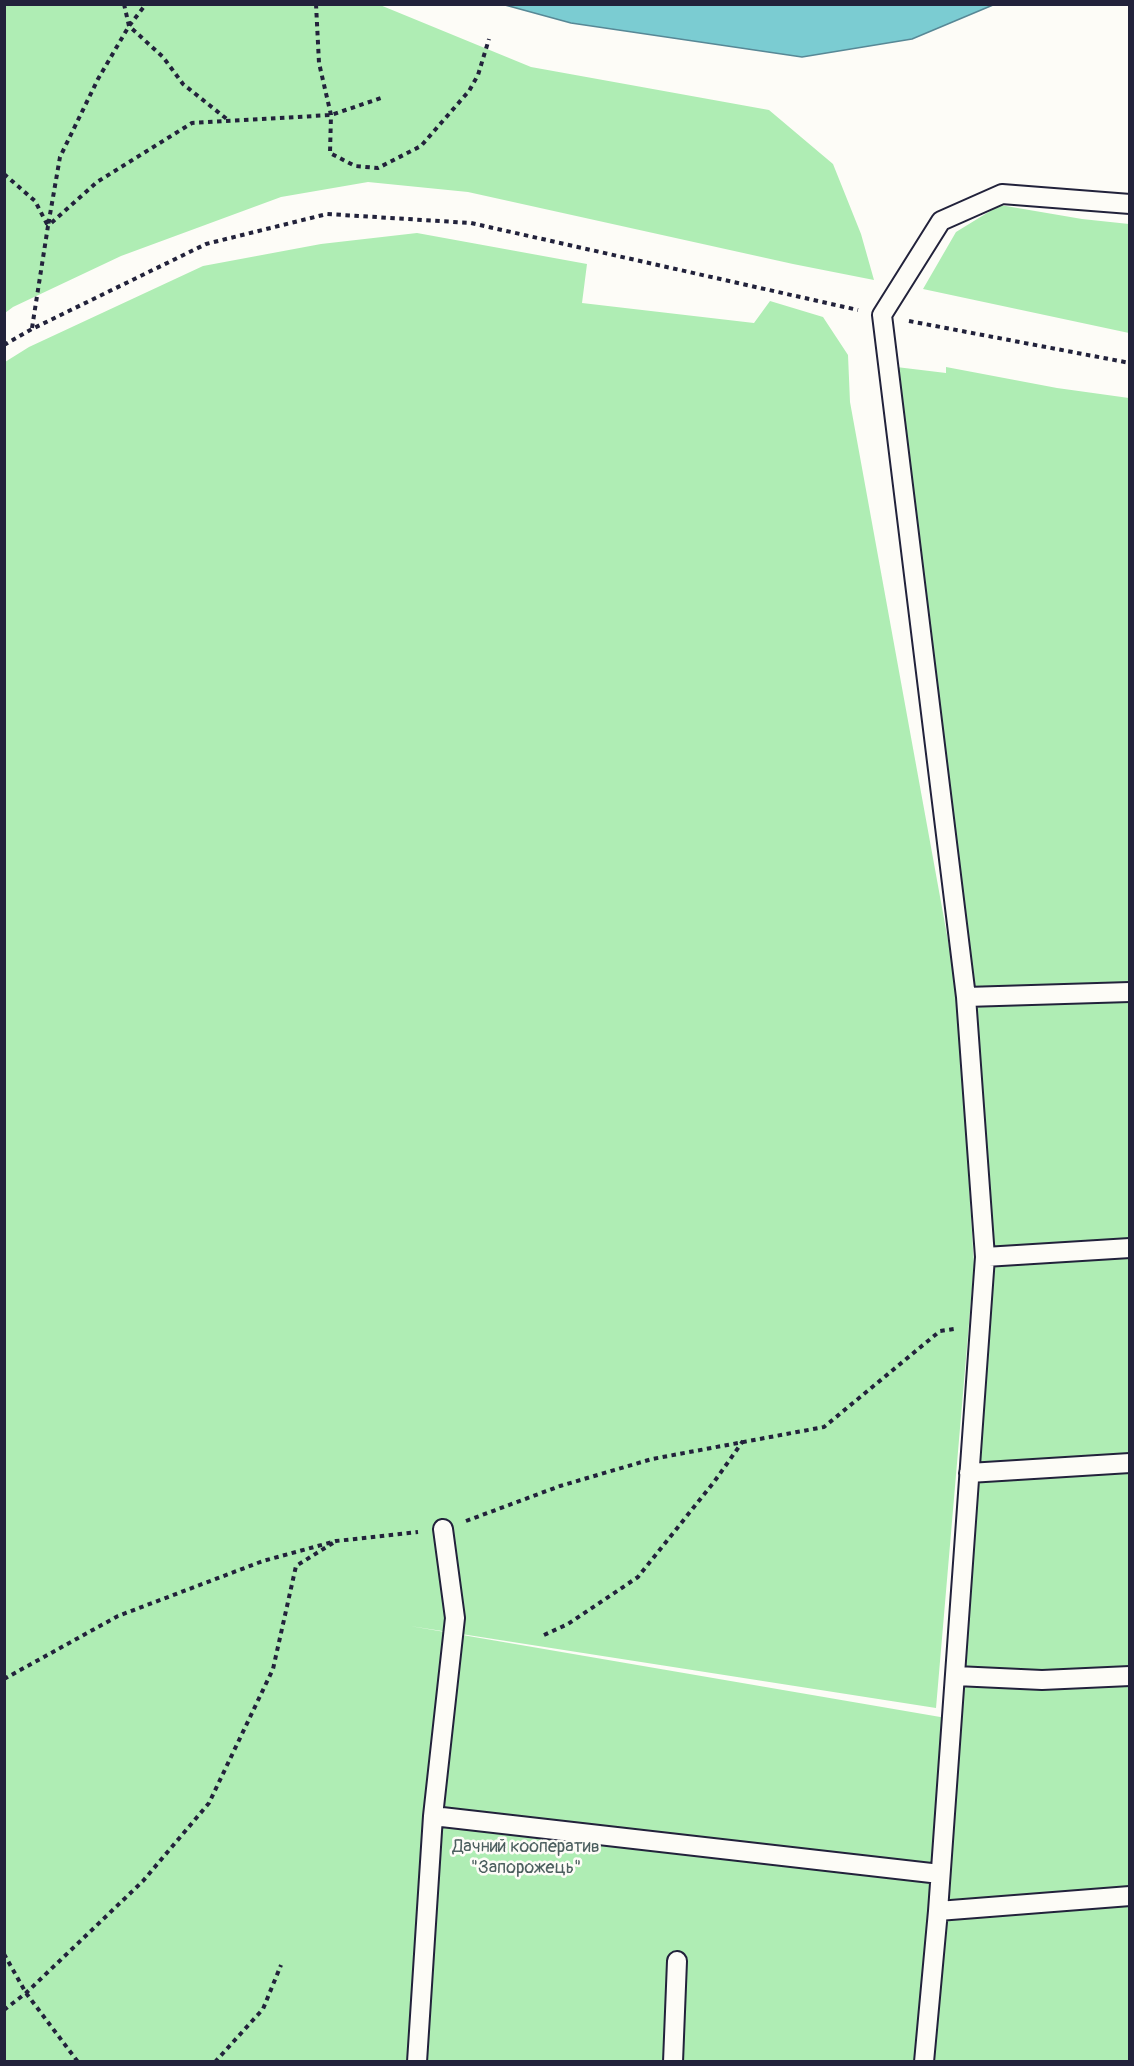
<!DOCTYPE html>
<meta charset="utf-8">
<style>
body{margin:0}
#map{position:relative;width:1134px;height:2066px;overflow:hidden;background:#fdfcf7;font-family:Pangolin,sans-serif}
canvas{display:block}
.frame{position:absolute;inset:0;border:6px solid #22223b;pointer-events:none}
</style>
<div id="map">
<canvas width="1134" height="2066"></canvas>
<div class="frame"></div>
</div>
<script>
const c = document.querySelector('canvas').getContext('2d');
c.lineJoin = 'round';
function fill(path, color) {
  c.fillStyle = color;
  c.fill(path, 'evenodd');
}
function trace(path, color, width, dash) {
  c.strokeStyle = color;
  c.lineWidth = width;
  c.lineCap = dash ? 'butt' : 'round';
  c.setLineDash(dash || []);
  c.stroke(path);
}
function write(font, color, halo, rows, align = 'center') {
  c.font = font + ' Pangolin,sans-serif';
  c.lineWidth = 5;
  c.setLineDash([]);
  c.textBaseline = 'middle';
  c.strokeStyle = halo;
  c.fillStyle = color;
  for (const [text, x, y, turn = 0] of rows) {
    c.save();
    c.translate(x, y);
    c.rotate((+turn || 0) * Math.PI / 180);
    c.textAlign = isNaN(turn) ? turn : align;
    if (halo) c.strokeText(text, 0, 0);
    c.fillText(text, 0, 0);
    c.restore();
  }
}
fill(new Path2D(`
 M5,4l375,1 151,62 238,43 64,54 28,70 13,46 -81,-16 -325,-72 -100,-10 -87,15 -160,59 -108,51 -8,6z
 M1000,205l82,14 47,5v109l-206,-44 33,-57z
 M417,233l170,31 -5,39 172,20 16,-22 53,16 25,38 2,47 103,566 -65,-602 58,7v-6l111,21 72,10v1663l-1124,1v-1700l24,-15 174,-81 118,-22zM959,1019l26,238 -33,462 -542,-93 526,82 38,-443z`), '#afedb4');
const water = new Path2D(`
 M505,5h488l-81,34 -110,18 -231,-34z`);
fill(water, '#7bccd2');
trace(water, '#578896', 1.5);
const service = new Path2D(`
 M966,997l164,-5
 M985,1257l145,-9
 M969,1473l161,-10
 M956,1676l86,4 88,-4
 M433,1816l507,58
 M938,1911l192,-15
 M417,2062l16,-246 22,-198 -12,-89
 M673,2062l4,-101
 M924,2062l14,-151 47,-654 -19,-260 -84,-682 59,-94 61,-27 128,10`);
trace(service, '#22223b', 22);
trace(new Path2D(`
 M124,4l5,22 34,31 20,27 45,36
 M316,4l3,59 12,52 -1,38 25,13 23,2 43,-22 48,-55 9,-16 11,-36
 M4,174l31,27 13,25 12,-69 38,-78 31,-53 17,-22
 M909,321l221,42
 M32,328l16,-102 49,-44 95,-59 139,-8 50,-17
 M4,345l28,-16 174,-85 121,-30 144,9 387,87
 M466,1521l94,-35 92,-27 172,-32 116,-96 14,-2
 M544,1635l24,-11 70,-47 76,-95 29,-41
 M4,1679l114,-63 145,-55 73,-20 82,-9
 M4,1954l22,39 52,69
 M4,2010l22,-17 117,-112 66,-78 64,-134 23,-103 37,-23
 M215,2062l48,-53 18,-44`), '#22223b', 4, [4.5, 4.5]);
trace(service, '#fdfcf7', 18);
write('18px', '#4c5f5f', '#fdfcf7', [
 ["Дачний кооператив",526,1847],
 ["\"Запорожець\"",526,1868]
]);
</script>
